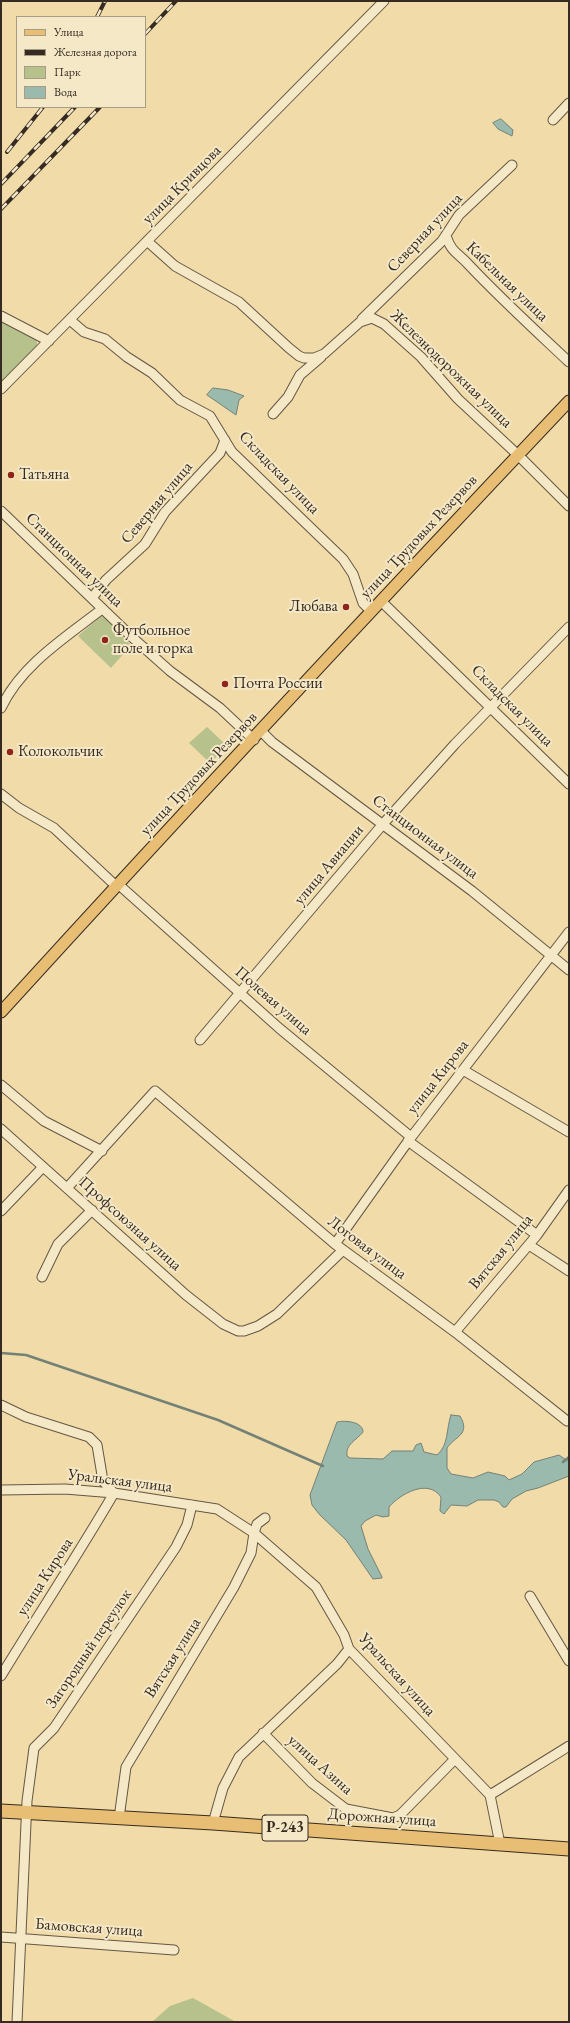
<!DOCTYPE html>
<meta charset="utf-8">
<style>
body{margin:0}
#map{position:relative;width:570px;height:2023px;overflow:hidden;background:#f0dba9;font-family:"EB Garamond",serif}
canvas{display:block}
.frame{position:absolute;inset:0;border:2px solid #362b22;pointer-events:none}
.legend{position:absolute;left:16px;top:16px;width:130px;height:92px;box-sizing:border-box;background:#f5e8c7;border:1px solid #a99c85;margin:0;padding:5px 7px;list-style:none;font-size:12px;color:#362b22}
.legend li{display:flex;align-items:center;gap:8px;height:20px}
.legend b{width:20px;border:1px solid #a99c85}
</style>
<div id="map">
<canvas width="570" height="2023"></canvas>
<div class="frame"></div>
<ul class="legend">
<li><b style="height:5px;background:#e8be74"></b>Улица</li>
<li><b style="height:5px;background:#362b22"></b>Железная дорога</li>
<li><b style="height:11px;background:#b6c18b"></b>Парк</li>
<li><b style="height:11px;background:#9bbaae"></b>Вода</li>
</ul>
</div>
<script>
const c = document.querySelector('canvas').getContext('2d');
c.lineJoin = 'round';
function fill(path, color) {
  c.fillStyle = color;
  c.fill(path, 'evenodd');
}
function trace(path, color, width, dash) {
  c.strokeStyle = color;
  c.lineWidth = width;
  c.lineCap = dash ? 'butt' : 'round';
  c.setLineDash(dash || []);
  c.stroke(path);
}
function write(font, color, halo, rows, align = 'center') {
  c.font = font + ' "EB Garamond",serif';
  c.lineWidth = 4;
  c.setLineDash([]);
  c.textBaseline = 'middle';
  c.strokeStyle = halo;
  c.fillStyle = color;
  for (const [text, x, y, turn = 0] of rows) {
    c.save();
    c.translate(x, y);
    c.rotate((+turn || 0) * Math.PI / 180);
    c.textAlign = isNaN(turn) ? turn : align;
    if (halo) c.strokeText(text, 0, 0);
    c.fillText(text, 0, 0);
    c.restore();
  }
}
fill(new Path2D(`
 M1,320l36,19v7l-36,36z
 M102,615l29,30 -20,23 -33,-32z
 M207,727l16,15 1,7 -14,14 -21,-20z
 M193,1998l43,24h-84l18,-16z`), '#b6c18b');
const water = new Path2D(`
 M501,119l12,11 -1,6 -14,-7 -5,-6z
 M213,388l15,2 16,6 -5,4 -3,15 -29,-20z
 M451,1415l9,1c11,19 -5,20 -13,32v20l4,6 22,4 15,-6 17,4 4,4 13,-6 12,-12 25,-7 10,7v14l-31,12 -12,3 -14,8 -6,8h-3l-4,-5 -5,-2h-16l-11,6 -16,-1 -7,9 -4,-3 1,-14c-13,-19 -41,-3 -52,10v9l-6,1 -7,-2 -11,6 -4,5 7,23 14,28v1l-9,1 -27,-39 -27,-26 -7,-9 -2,-10 27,-73c9,-2 26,0 26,10 -6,8 -18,12 -16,24l3,2 33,1 9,-8h21l3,-6 5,-2 3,9 13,3c12,-10 9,-26 14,-40z`);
fill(water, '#9bbaae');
trace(water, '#738176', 1);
trace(new Path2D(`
 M1,1353l25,2 192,65 105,46
 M563,1462l6,-5`), '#738176', 2.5);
const minor = new Path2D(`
 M553,120l16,-17
 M446,236c6,17 11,16 22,28 32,34 67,66 101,98
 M147,241l28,25 64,36 50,46 10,8 5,2h10l10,-4 36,-32 12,-4 12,6 37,33 37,42 60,56 51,51
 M1,316l48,25
 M362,319l80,-78 17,-26 53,-50
 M70,320l14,12 21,7 22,18 25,16 28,27 30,16 22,36 111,107 10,15 10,29 8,8
 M1,389l383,-388
 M273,414l15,-17 12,-22 21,-18
 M1,511l132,127 37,33 50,37 34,32
 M92,598l14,-18 39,-36 20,-32 55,-59 5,-13
 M381,601l188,183
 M1,708c20,-43 65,-71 101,-99
 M261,731l11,11 200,149 97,79
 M1,794l18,14 35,20 62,58
 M118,884l161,144 132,109
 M200,1040l183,-216 72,-80 114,-117
 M463,1070l106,62
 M1,1085l43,36 58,30
 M1,1129l185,166 37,29 15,7h6l14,-5 19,-12 66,-64
 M408,1141l129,94
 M67,1188l88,-97 180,153 120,88 112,89
 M1,1211l42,-44
 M335,1244l74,-104 160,-208
 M529,1245l40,26
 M42,1277l16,-33 34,-34
 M455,1332l82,-97 32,-45
 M1,1405l25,12 63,20 8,8 6,36 11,12c-36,62 -76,122 -113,183
 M1,1490l64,-1 49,4 103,16 37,24 62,54 28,48 5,14 141,146 10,49
 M530,1596l39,65
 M263,1733l49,50 34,26 47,9 7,-3 55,-56
 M490,1795l79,-49
 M119,1818l7,-51 108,-180 17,-34 3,-20 3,-9 8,-6
 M213,1823l10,-35 16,-31 98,-93 12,-15
 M1,1937l173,13
 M17,2022l10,-221 7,-53 20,-20 122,-181 11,-22 5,-20`);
const major = new Path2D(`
 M1,1012c187,-205 377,-409 568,-611`);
const highway = new Path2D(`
 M1,1811l212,12 356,26`);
trace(minor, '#645744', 11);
trace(major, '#362b22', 13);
trace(highway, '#362b22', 15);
trace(minor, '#f5e8c7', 9);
trace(major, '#e8be74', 11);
trace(highway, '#e8be74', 13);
const rail = new Path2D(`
 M97,17l8,-16
 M145,34l31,-33
 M7,152l36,-45
 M1,184l74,-77
 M1,209l99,-102`);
trace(rail, '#362b22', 4);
trace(rail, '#f5e8c7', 2.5, [8]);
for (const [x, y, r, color] of [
 [11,475,4,"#8f2418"],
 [346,607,4,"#8f2418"],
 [105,640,4,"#8f2418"],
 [225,684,4,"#8f2418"],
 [10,752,4,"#8f2418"]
]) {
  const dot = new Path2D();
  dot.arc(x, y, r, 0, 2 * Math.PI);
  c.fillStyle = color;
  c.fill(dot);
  trace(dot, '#f5e8c7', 1.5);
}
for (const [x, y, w] of [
 [285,1828,46]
]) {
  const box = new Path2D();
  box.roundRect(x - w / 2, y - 13, w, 26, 3);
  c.fillStyle = '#f5e8c7';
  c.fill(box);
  trace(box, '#362b22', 1);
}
write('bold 15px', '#362b22', null, [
 ["Р-243",285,1828]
]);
write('16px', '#362b22', '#f5e8c7', [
 ["улица Кривцова",182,185,-45],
 ["Северная улица",425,233,-47],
 ["Кабельная улица",507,282,44],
 ["Железнодорожная улица",451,369,44],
 ["Складская улица",279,473,46],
 ["Северная улица",157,503,-50],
 ["улица Трудовых Резервов",419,537,-47],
 ["Станционная улица",74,560,44],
 ["Складская улица",512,706,45],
 ["улица Трудовых Резервов",199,774,-47],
 ["Станционная улица",425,837,37],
 ["улица Авиации",329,865,-50],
 ["Полевая улица",273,1001,41],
 ["улица Кирова",438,1077,-52],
 ["Профсоюзная улица",130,1224,42],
 ["Логовая улица",367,1248,37],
 ["Вятская улица",501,1252,-51],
 ["Уральская улица",120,1481,7],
 ["улица Кирова",45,1577,-57],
 ["Загородный переулок",89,1649,-56],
 ["Вятская улица",173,1658,-58],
 ["Уральская улица",397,1675,48],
 ["улица Азина",320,1765,42],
 ["Дорожная улица",382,1818,4],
 ["Бамовская улица",89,1928,4]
]);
write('16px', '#362b22', '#f5e8c7', [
 ["Татьяна",19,475],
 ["Любава",338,607,"right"],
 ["Футбольное",113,631],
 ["поле и горка",113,649],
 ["Почта России",233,684],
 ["Колокольчик",18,752]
], 'left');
</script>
